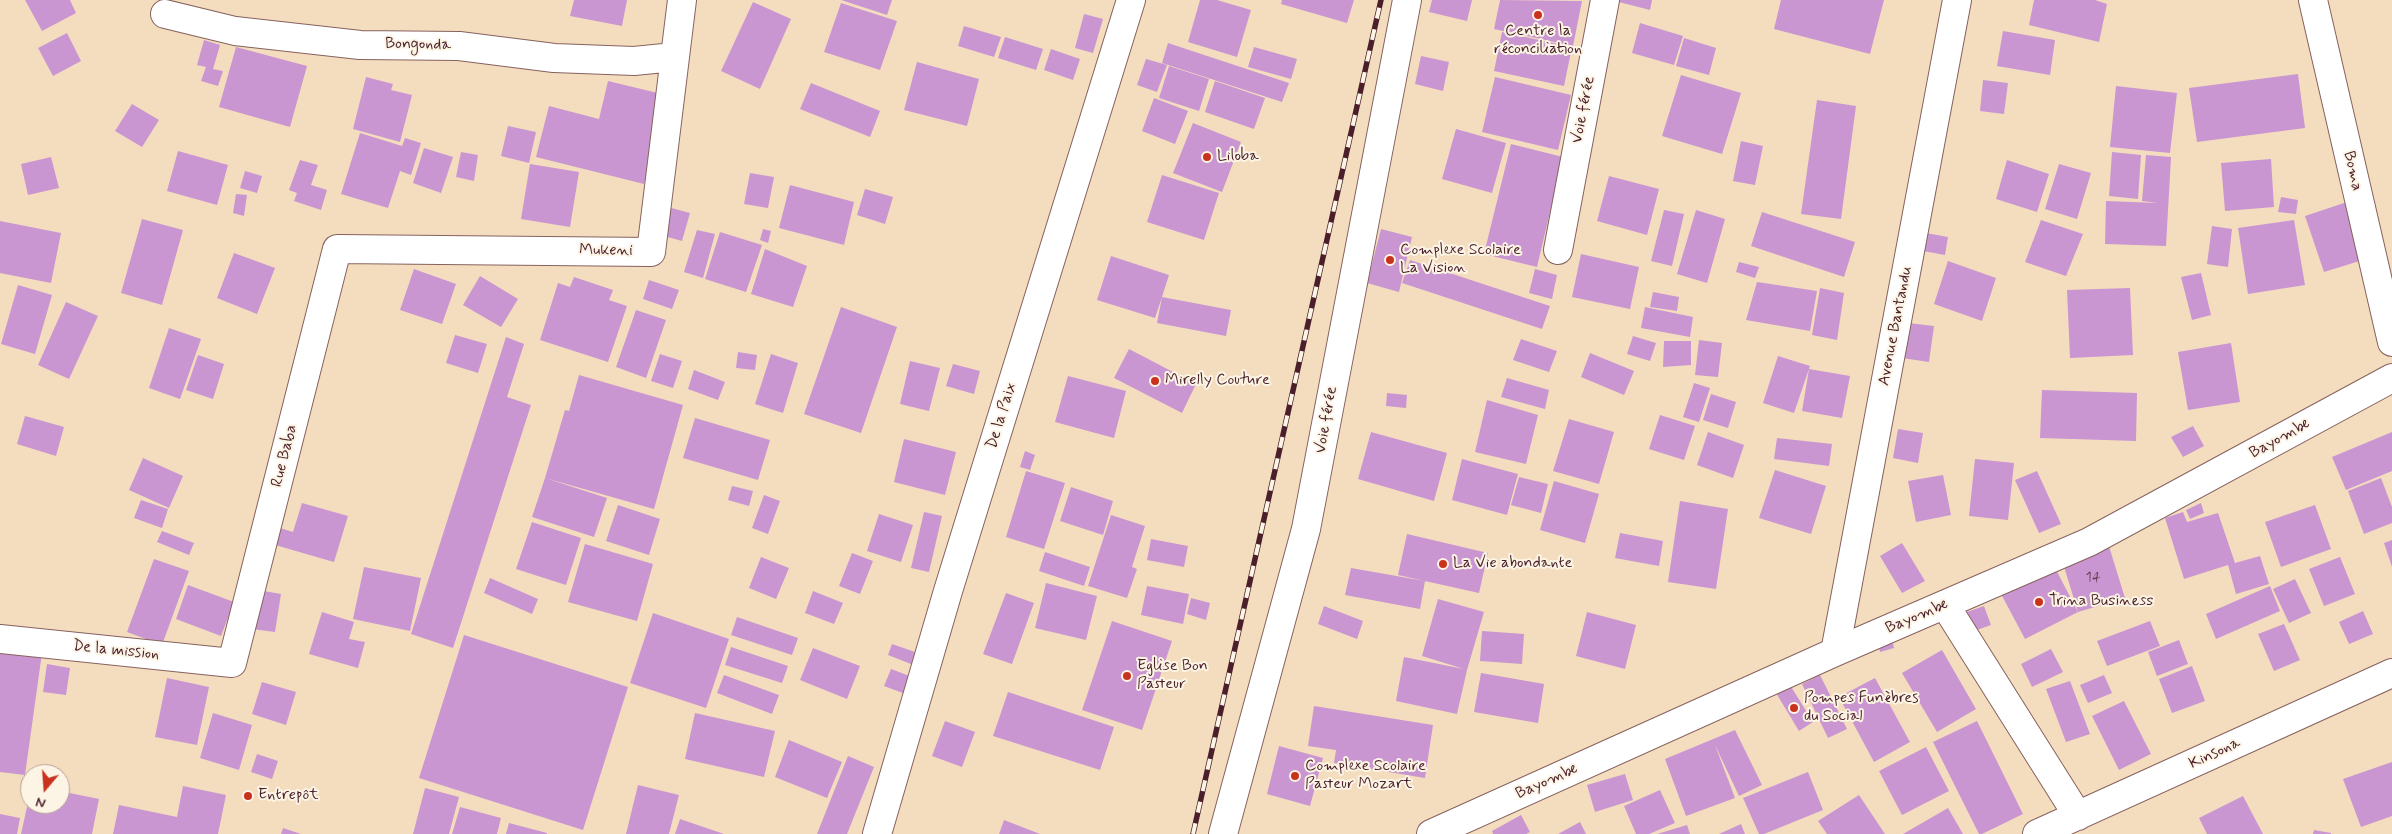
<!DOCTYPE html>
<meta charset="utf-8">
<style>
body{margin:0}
#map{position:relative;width:2392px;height:834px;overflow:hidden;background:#f4ddbe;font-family:Mynerve,sans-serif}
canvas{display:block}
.north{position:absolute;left:20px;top:764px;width:50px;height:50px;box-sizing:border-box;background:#fcf5e5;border:1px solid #b59f9b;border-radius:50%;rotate:198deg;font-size:14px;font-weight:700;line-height:20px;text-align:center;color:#4a1f2b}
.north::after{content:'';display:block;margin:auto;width:18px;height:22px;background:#c8321e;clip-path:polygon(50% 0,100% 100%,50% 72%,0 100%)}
</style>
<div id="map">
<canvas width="2392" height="834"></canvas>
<div class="north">N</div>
</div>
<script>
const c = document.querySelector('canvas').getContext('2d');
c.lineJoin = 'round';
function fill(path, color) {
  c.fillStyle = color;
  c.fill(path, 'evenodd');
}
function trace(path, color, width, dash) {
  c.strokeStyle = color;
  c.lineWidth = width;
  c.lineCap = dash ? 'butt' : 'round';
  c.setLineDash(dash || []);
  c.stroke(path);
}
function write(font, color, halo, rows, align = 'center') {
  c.font = font + ' Mynerve,sans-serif';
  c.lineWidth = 4;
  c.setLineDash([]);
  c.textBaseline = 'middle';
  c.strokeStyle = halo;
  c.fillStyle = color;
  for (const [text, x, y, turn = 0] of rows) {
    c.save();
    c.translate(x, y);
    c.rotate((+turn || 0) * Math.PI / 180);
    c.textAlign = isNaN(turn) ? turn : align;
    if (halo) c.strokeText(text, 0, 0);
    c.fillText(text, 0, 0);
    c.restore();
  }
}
fill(new Path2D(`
 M25,0h45l6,13 -34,18z
 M574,0h53l-5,26 -52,-10z
 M841,0h51l-5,15z
 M1200,0h17l34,10 -14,47 -49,-15z
 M1282,0h72l-7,23 -66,-19z
 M1432,0h40l-5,21 -38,-9z
 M1500,0l82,1 -9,45 -79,-17z
 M1619,0h33l-2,10 -31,-8z
 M1781,0h103l-14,54 -96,-25z
 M2034,0h61l12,4 -8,38 -70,-17z
 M753,2l38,17 -31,70 -39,-18z
 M841,3l56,18 -17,49 -56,-18z
 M1084,14l19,5 -10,34 -18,-5z
 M1640,23l43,13 -9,29 -42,-12z
 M964,26l37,11 -7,20 -36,-11z
 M2003,31l52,9 -5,35 -53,-9z
 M1502,32l70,15 -8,39 -70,-15z
 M67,33l14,28 -28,15 -15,-28z
 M1005,37l38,12 -7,21 -38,-12z
 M1684,38l32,10 -7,27 -33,-9z
 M204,40l16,5 -7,24 10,2 -5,15 -17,-5 5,-14 -9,-2z
 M1168,43l121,40 -7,19 -120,-39z
 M236,47l71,19 -17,61 -71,-20z
 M1254,47l43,12 -6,20 -43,-12z
 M1051,49l29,10 -7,21 -29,-10z
 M1421,56l28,6 -6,29 -28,-7z
 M1146,59l21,6 -10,27 -20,-7z
 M917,62l62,17 -12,47 -63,-16z
 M1169,66l40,13 -10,32 -40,-13z
 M2298,74l7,54 -108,14 -8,-54z
 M1681,75l60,18 -19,61 -60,-18z
 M366,77l27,7 -2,6 21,5 -12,47 -47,-13z
 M1495,77l76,18 -13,55 -76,-18z
 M1983,80l25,3 -4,31 -24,-3z
 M608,81l58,14 -22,89 -108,-27 13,-51 50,13z
 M1215,81l50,17 -11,31 -49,-17z
 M811,83l69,28 -10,26 -70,-28z
 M2116,86l61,7 -7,60 -60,-6z
 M1154,98l34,13 -13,33 -33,-13z
 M1817,100l39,6 -15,113 -40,-5z
 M132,104l27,16 -17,27 -27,-16z
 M1193,123l48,19 -19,50 -49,-19z
 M508,126l28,6 -7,31 -28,-7z
 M1456,129l50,14 -14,50 -50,-14z
 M360,133l42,13 3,-8 16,5 -10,32 -11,-4 -12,37 -47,-14z
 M1741,141l22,5 -8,39 -22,-4z
 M1511,144l52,13 -26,110 -53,-13z
 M424,148l29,9 -12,36 -28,-10z
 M178,151l50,14 -11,40 -50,-14z
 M461,152l17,3 -4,26 -18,-4z
 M2112,152l29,3 -3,44 -29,-3z
 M2146,155l25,2 -5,89 -61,-2 1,-43 52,2 -16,-2z
 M51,157l8,31 -31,7 -7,-31z
 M2271,159l3,48 -49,4 -4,-48z
 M300,160l18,5 -7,20 16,5 -6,20 -27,-9 3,-8 -8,-3z
 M2007,160l42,14 -12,38 -41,-13z
 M530,164l49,8 -9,55 -49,-8z
 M2059,164l32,9 -14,46 -32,-10z
 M245,171l17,5 -5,17 -17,-5z
 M750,173l24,4 -6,31 -24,-4z
 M1162,175l57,18 -15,47 -57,-18z
 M1609,176l50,13 -12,46 -50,-14z
 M790,185l64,17 -10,43 -65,-17z
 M865,189l28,8 -8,27 -28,-9z
 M236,194l11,1 -3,21 -11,-3z
 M2281,197l17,3 -2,14 -18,-2z
 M2347,202l19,57 -42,13 -19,-56z
 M664,206l26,7 -8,28 -25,-7z
 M1664,210l20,4 -12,52 -21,-5z
 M1696,210l29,9 -18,64 -30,-9z
 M1762,212l93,30 -11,35 -93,-31z
 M142,219l41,11 -21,75 -41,-12z
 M2041,220l42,14 -17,42 -41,-14z
 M2294,220l11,65 -57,9 -10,-66z
 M0,221l61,12 -10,50 -51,-10z
 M2212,226l20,3 -4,38 -21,-3z
 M763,229l8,2 -3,12 -8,-3z
 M1381,229l31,8 -13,55 -32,-9z
 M697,230l18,4 -12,44 -19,-6z
 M720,232l42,13 -16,47 -41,-13z
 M1926,233l22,4 -3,18 -22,-4z
 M765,249l42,17 -14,41 -42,-13z
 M234,253l41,15 -18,46 -40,-16z
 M1581,254l58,13 -9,42 -58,-12z
 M1111,256l58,19 -7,22 69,13 -5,26 -69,-13 5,-26 -7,21 -58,-18z
 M1410,260l140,46 -8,23 -140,-46z
 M1948,261l48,17 -14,43 -48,-17z
 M1739,262l20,5 -4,11 -19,-6z
 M414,269l42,15 -14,40 -42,-14z
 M1535,269l22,6 -5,24 -23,-6z
 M2201,273l10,42 -19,5 -11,-43z
 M480,276l38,23 -17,28 -38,-22z
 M574,277l39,13 -4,10 18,6 -19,56 -68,-22 18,-57 12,4z
 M649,280l30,10 -7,19 -29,-10z
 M1757,282l60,9 -7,40 -64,-11z
 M18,285l34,10 -17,59 -34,-10z
 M1820,288l24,5 -7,47 -25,-5z
 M2130,288l3,67 -63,3 -3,-68z
 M1653,292l26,5 -2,14 -27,-4z
 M66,302l32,14 -29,63 -31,-14z
 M841,307l56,20 -36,106 -57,-19z
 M1645,307l48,10 -3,20 -49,-9z
 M636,310l30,10 -20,58 -30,-11z
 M1908,323l26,3 -5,36 -27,-4z
 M169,328l32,11 -21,60 -31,-11z
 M455,335l32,9 -9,29 -32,-10z
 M1633,336l23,7 -6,18 -23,-7z
 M506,337l18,7 -17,53 24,8 -78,243 -42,-14z
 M1521,339l36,12 -8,21 -36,-12z
 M1699,340l23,3 -4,34 -23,-2z
 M1664,341h27v24l-28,2z
 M2231,343l9,59 -52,8 -10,-58z
 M1129,349l67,35 -14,29 -68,-35z
 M738,352l19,3 -2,15 -19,-2z
 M1590,353l44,18 -10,24 -43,-18z
 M660,354l22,7 -9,27 -22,-7z
 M771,354l27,9 -15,50 -28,-9z
 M198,355l26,9 -11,35 -27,-9z
 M1778,356l32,10 -16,47 -31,-10z
 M910,361l30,7 -11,43 -29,-7z
 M953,364l27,7 -6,23 -28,-8z
 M1809,369l41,7 -8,42 -40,-7z
 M694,370l31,12 -7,18 -30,-11z
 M579,375l104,30 -29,104 -109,-31 20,-68 4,1z
 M1068,376l58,15 -12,47 -59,-16z
 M1507,378l42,12 -4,19 -44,-12z
 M1694,383l16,5 -11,34 -16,-5z
 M2042,390l95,3 -1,48 -96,-3z
 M1387,393l20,2 -1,13 -20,-2z
 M1711,394l25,8 -8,26 -25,-8z
 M1487,400l51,15 -12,49 -51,-12z
 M1660,415l35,11 -11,34 -35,-11z
 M25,416l39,11 -8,29 -39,-12z
 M695,418l75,22 -12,40 -75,-22z
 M1569,419l45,13 -15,52 -46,-13z
 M2193,426l11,20 -21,11 -12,-20z
 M1898,429l25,4 -5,30 -25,-5z
 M1371,432l76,21 -13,48 -76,-22z
 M1708,432l36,13 -11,33 -36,-13z
 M2392,432v39l-46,19 -14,-33z
 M1777,438l55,6 -3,22 -55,-7z
 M904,439l52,13 -11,43 -51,-13z
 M1025,451l10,4 -5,15 -10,-3z
 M143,458l40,18 -14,32 -40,-18z
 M1462,459l56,15 -11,41 -55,-15z
 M1975,459l39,4 -6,57 -39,-4z
 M1775,470l51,16 -15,48 -52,-16z
 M1026,471l39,12 -21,66 -38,-12z
 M2037,471l24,53 -22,9 -24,-53z
 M1943,475l8,40 -35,7 -8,-41z
 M1519,477l29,7 -7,29 -30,-8z
 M545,478l62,20 -13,39 -62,-20z
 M2381,478l11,29v16l-28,11 -16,-43z
 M1554,481l45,13 -14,49 -45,-13z
 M732,486l21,5 -4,15 -21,-6z
 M1071,487l42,14 -10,34 -43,-14z
 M764,495l16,6 -12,33 -16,-6z
 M141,500l27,9 -6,19 -28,-10z
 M1680,501l48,8 -12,80 -48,-7z
 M302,503l46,13 -14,46 -59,-17 5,-17 13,4z
 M2201,503l3,10 -14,6 -4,-9z
 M618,505l42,14 -11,36 -43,-14z
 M2315,505l16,44 -50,18 -16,-45z
 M924,512l18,4 -13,56 -18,-4z
 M2183,512l4,10 31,-9 17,50 25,-7 9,28 -33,10 -8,-29 -44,14 -19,-61z
 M879,514l34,11 -12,37 -34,-11z
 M1111,515l34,11 -13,41 5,2 -10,29 -39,-12z
 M532,522l49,16 -15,47 -50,-16z
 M162,531l32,12 -5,12 -32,-13z
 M1620,533l43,8 -4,25 -44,-8z
 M1407,534l81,19 -9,40 -81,-18z
 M1151,539l37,7 -4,21 -37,-7z
 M2392,540v27l-8,-24z
 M1902,543l23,38 -23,12 -22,-37z
 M2108,543l17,55 -47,14 -53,27 -25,-47 53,-28 25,48 -17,-55z
 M585,544l68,20 -16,57 -69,-19z
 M1045,552l45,15 -6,19 -45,-15z
 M852,553l21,8 -13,33 -21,-8z
 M761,557l28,11 -13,31 -27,-11z
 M2340,557l15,37 -31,12 -15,-37z
 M154,559l35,12 -27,74 -35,-13z
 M364,567l57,11 -11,53 -57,-12z
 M1351,568l74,13 -5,28 -75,-14z
 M490,578l48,21 -6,15 -48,-21z
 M2295,579l16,34 -22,10 -16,-34z
 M1046,583l51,13 -11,44 -51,-12z
 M188,585l46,17 -13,34 -45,-17z
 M1147,586l42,8 -6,30 -42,-9z
 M2270,586l10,25 -64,28 -10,-25z
 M258,590l23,4 -6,38 -23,-3z
 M813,591l30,12 -9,21 -29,-11z
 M1006,593l28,10 -22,61 -29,-10z
 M1191,598l19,5 -4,17 -19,-6z
 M1438,599l46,13 -17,58 -10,44 -61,-13 8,-44 60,12 -42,-13z
 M1324,606l39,15 -6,18 -39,-15z
 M1984,606l7,19 -20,7 -7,-19z
 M2363,611l10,23 -24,10 -10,-22z
 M322,612l32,10 -5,17 16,3 -7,26 -49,-14z
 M1587,612l49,13 -11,44 -49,-13z
 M653,613l76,26 -23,69 -76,-25z
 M737,617l61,21 -6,17 -61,-20z
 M1112,621l60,20 -30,89 -60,-20z
 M2150,621l10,25 -53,20 -10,-25z
 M2284,624l16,36 -26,11 -16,-37z
 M1482,631l42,3 -2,30 -42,-3z
 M1890,631l4,17 -14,4 -4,-17z
 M464,635l164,52 -45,143 -164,-52z
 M2179,640l9,24 -31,12 -9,-24z
 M892,644l29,10 -5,12 -28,-11z
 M0,647l42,6 -17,122 -25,-3z
 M731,647l57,19 -6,17 -57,-18z
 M813,648l47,18 -13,33 -47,-19z
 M2051,649l12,23 -31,15 -11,-23z
 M1942,650l34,59 -39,23 -35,-59z
 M47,664l23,4 -4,27 -23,-3z
 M2192,666l13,35 -33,12 -13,-34z
 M891,669l24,9 -7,17 -24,-9z
 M1481,673l63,11 -6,39 -64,-11z
 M724,675l55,20 -7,19 -55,-21z
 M1820,675l27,54 -19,9 -26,-54z
 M2104,675l8,18 -24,10 -8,-18z
 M167,678l42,9 -12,58 -42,-8z
 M1875,678l35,64 -36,20 -35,-65z
 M2070,681l20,53 -24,8 -20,-53z
 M262,682l34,10 -10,33 -34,-11z
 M1790,685l23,37 -14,9 -23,-38z
 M1008,692l106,35 -14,43 -107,-34z
 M2124,701l27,53 -32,16 -27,-54z
 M1314,706l119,19 -8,53 -91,-15 2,-13 -28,-4z
 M213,713l39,12 -13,45 -39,-12z
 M695,713l80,18 -11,46 -79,-18z
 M945,721l30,11 -13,35 -30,-11z
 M1977,721l46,93 -41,20h-3l-46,-92z
 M1735,730l27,55 -23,11 -24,-51 20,53 -49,18 -21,-57z
 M789,740l53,22 -15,36 -52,-21z
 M1279,746l44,12 -13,48 -43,-12z
 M1926,747l23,44 -47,24 -23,-44z
 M257,754l21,7 -6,18 -21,-7z
 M848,756l26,11 -27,67h-30z
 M2392,762v54l-31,11 -18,-48z
 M1808,772l15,38 -59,24h-5l-16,-36z
 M1625,774l8,26 -38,12 -8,-27z
 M638,785l41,10 -10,39h-43z
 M183,786l43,9 -8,39h-105l6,-29 58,12z
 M425,788l34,9 -10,37h-36z
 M1660,790l15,33 -26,11h-13l-12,-28z
 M60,791l39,8 -7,35h-71l8,-36 1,6h30z
 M1859,795l26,39h-58l-9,-13z
 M2243,796l20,38h-56l-8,-16z
 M460,807l41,11 -4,16h-45z
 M1948,808l15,26h-60z
 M0,814l20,4 -3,16h-17z
 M1521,815l9,17 -4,2h-33l-1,-3z
 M680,819l44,15h-49z
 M1004,820l36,14h-41z
 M1580,822l6,12h-28z
 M509,823l38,10v1h-41z
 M1741,824l4,10h-26z
 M1687,825l3,9h-33z
 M283,828l18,6h-20z
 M2314,830l17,3v1h-18z`), '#c996d2');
const street = new Path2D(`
 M2313,0l79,342
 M165,14l70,17 125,14 99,1 95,12 80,3 40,-4
 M1558,250l47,-250
 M1945,605l133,211
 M0,639l232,24 105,-414 314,3 31,-252
 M1835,652l122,-652
 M1223,834l83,-305 101,-529
 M1431,834l404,-182 254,-110 303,-164
 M2037,834l355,-161`);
const secondary = new Path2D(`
 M877,834l71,-243 183,-591`);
trace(street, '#86625e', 30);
trace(secondary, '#86625e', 30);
trace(street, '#fff', 28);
trace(secondary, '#fff', 28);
const rail = new Path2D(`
 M1193,834l188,-834`);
trace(rail, '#4a1f2b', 5.5);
trace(rail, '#fcf5e5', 4, [11]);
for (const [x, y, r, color] of [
 [1538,15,5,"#c8321e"],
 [1207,157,5,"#c8321e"],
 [1390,260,5,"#c8321e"],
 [1155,381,5,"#c8321e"],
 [1443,564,5,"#c8321e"],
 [2039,602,5,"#c8321e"],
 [1127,676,5,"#c8321e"],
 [1794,708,5,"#c8321e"],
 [1295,776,5,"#c8321e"],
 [248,796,5,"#c8321e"]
]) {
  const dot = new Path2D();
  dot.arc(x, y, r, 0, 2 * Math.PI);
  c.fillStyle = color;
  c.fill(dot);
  trace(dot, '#fcf5e5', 2);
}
write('14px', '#6a3d55', null, [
 ["14",2093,578]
]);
write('16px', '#4a1f2b', '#fcf5e5', [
 ["Centre la",1538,32,"center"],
 ["réconciliation",1538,50,"center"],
 ["Liloba",1217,157],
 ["Complexe Scolaire",1400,251],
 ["La Vision",1400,269],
 ["Mirelly Couture",1165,381],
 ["La Vie abondante",1453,564],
 ["Trina Business",2049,602],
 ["Eglise Bon",1137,667],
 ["Pasteur",1137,685],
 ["Pompes Funèbres",1804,699],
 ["du Social",1804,717],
 ["Complexe Scolaire",1305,767],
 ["Pasteur Mozart",1305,785],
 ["Entrepôt",258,796]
], 'left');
write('16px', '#4a1f2b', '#fcf5e5', [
 ["Bongonda",418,45,1],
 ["Voie férée",1584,110,-79],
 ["Boma",2352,171,77],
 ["Mukeni",606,251,1],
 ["Avenue Bantandu",1896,326,-79],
 ["De la Paix",1002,416,-73],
 ["Voie férée",1327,420,-80],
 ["Bayombe",2280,439,-29],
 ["Rue Baba",285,456,-76],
 ["Bayombe",1917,617,-23],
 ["De la mission",116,651,6],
 ["Kinsona",2215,754,-25],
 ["Bayombe",1547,782,-24]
]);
</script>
